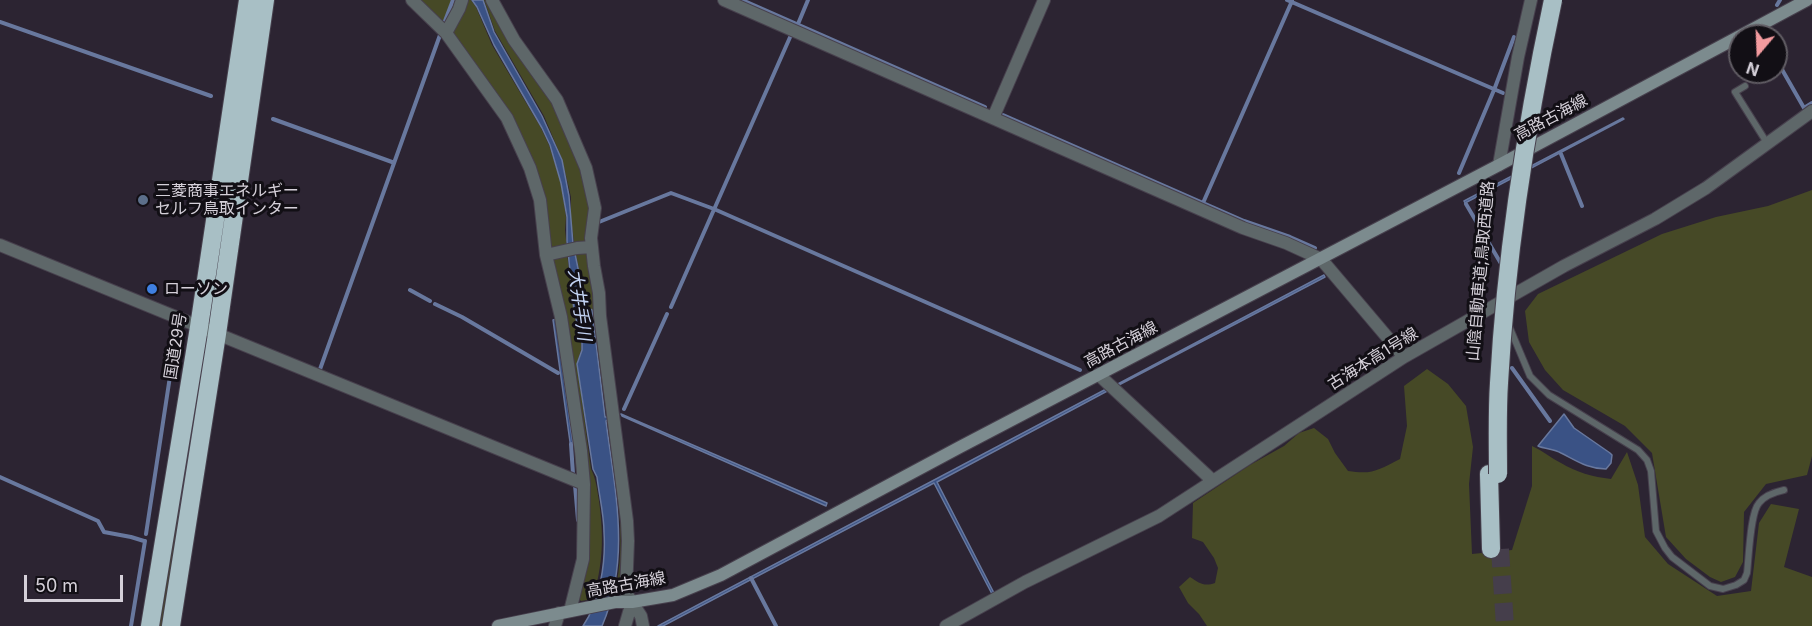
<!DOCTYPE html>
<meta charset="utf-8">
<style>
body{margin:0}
#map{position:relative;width:1812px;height:626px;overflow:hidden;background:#2c2432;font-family:Inter,sans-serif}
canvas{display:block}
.north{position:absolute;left:1728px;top:24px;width:60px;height:60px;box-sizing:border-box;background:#120f15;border:2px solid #605c63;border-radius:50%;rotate:199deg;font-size:16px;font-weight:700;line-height:24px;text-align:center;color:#d5d0d9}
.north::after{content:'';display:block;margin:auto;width:21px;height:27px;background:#f49b9f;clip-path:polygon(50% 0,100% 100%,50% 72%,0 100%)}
.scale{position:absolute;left:24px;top:575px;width:99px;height:27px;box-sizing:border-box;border:3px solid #d5d0d9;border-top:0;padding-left:8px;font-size:18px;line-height:21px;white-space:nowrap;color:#d5d0d9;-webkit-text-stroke:4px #120f15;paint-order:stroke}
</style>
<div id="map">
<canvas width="1812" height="626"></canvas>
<div class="north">N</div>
<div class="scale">50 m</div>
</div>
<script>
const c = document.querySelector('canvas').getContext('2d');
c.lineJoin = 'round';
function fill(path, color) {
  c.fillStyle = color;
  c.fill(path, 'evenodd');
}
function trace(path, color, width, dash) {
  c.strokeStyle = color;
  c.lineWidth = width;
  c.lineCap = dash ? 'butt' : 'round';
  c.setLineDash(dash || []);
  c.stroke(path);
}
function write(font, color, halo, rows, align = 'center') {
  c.font = font + ' Inter,"Noto Sans JP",sans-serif';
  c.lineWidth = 6;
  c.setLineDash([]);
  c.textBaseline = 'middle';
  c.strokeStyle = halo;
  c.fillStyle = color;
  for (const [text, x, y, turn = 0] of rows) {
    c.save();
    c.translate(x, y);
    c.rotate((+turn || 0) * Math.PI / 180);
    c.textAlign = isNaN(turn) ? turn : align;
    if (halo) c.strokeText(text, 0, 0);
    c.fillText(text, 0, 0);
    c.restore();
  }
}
fill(new Path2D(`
 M419,0h40l-12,23h-3z
 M466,0h5l5,7 16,38 49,83 8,17 12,38 5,34 -1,13 2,19 -17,2 -14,-77 -85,-143z
 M484,0h4l66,102 28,65 9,40 -2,37 -14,3 -4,-25v-25l-9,-38 -18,-43 -49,-85z
 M1812,190v266l-5,19 -41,9 -22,28 -1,50 -8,15 -14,5 -11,-5 -24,-18 -20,-22 -14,-84 -27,-27 -62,-36 -18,-20 -16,-28 -4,-31 13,-17 124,-60 54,-17 52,-11z
 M575,250l14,1 35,265 -2,78 -8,1c8,-30 7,-59 5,-90l-27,-195 -5,-3z
 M567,253l7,59 7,30v8l-4,13 14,106c5,10 6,20 8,32 5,37 4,62 -6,98l-12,2 -4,-4 11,-95 1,-35 -22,-146 -16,-64z
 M1427,369l21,15 18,22 7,41 -4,37 3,70 40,-4 20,-64v-40c11,5 19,12 29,17 15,9 32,14 50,16l16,-27 11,33 7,52 23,27 49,32 34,-5 8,-68 12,-19 28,5 -15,58 28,10v49h-605l-8,-12 -11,-11 -9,-16 11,-10c9,6 14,10 25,6l3,-15 -4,-10 -11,-16 -11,-4 1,-35 57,-38 34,-19 15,-13 15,-5 14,11 7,14 13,18c25,4 30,-1 52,-12l7,-33 -3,-40z
 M193,412h4l-34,214h-5z`), '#464926');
const water = new Path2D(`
 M472,0h11l11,32 48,84 20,44 7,36 4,48 13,63 6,3 13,107h3v3l-2,1c9,71 25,137 -4,205h-19c17,-25 23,-64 21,-94 0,-18 -5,-37 -7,-55l-4,-8 -16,-105 5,-14v-7l-8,-32 -7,-70v-24l-6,-34 -11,-38 -8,-17 -48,-83 -17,-38z
 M1623,118l1,1 -159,84 -1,-2z
 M1324,275l1,2 -210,110 -1,-1z
 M556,319l17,125 -2,5 -18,-129z
 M1110,387l1,2 -174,93 57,111 -2,1 -58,-111 -271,143h-5z
 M621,414l206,89 -1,3 -204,-90z
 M1564,414l10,14 36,25 2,2 -1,8 -5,6c-18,0 -29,-8 -45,-16 -7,-4 -16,-4 -23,-7z`);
fill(water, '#3a5285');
trace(water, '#68789e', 1.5);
trace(new Path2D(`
 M742,0l243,107
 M1287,0l216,93
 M1777,5l3,-5
 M445,21l8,-21
 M0,22l211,74
 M798,24l10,-24
 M1776,59l28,49 8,-5
 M1003,115l241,106 46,16 25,11
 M273,119l119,43
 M1561,154l21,52
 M1459,173l35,-83 20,-53
 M1203,203l89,-202
 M1466,204l37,63
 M599,222l72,-29 43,16 366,161
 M410,290l20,11
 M435,304l27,13 96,56
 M671,307l120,-272
 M1512,368l38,53
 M319,372l121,-337
 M624,409l43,-95
 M571,444l2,30
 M0,477l98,44 6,11 27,5 13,4
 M575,485l3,35
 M146,534l28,-184
 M751,578l25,48
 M131,626l14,-85`), '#68789e', 4);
trace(new Path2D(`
 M1500,549l5,77`), '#453e4b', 18, [18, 9]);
const lane = new Path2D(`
 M1745,86l-10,6 32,51
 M1509,326l21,50 19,19 89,55 9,10 4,11 5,60 9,17 7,9 38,29 13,3 13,-4 8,-5 3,-7c2,-16 3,-60 12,-70 6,-8 16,-11 25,-13`);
const street = new Path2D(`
 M412,0l34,33 61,85 23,50 10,32 6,55 15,62 20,134 3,33 -1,75 -13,52
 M492,0l22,40 43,60 29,68 9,40 -4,30 3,28 5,27 1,23 27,205 1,20 -2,52 15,23 2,10
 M724,0l519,228 43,15 35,16 83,98
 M446,33l13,-24 3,-9
 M993,118l51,-118
 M1499,165l19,-108 13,-57
 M0,245l584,239
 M546,255l31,-7 15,-1
 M1099,375l114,106
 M555,626l4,-13
 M625,626l7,-24
 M946,626l79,-44 134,-66 245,-159 160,-91 91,-47 51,-31 106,-77`);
const secondary = new Path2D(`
 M1740,36l67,-36
 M498,626l117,-24h17l41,-7 48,-20 239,-128 539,-282 241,-129`);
const highway = new Path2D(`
 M1489,474l2,75
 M150,626l49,-299 49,-327
 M171,626l46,-292 48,-334`);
trace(lane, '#47404d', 8);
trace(street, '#47404d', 14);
trace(secondary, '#47404d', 14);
trace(highway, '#47404d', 20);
trace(lane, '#5e6769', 6);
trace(street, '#5e6769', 12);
trace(secondary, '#7c8b8e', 12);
trace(highway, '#a8bfc5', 18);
const highwayBridge = new Path2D(`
 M1498,474c0,-30 -1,-61 1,-91 7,-129 27,-257 54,-383`);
trace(highwayBridge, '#47404d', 20, []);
trace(highwayBridge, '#a8bfc5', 18);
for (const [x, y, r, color] of [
 [143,200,6,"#5c6f8a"],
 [152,289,6,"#3f7fe0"]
]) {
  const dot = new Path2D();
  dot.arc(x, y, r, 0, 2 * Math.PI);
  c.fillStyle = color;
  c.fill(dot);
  trace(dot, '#120f15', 2);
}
write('16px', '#d5d0d9', '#120f15', [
 ["高路古海線",1551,118,-28],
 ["山陰自動車道;鳥取西道路",1481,271,-85],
 ["高路古海線",1121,345,-28],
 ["国道29号",176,346,-81],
 ["古海本高1号線",1373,359,-32],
 ["高路古海線",626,585,-10]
]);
write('16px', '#d5d0d9', '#120f15', [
 ["三菱商事エネルギー",155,191],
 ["セルフ鳥取インター",155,209],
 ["ローソン",164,289]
], 'left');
write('italic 18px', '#c3d3f3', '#120f15', [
 ["大井手川",579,305,82]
]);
</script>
